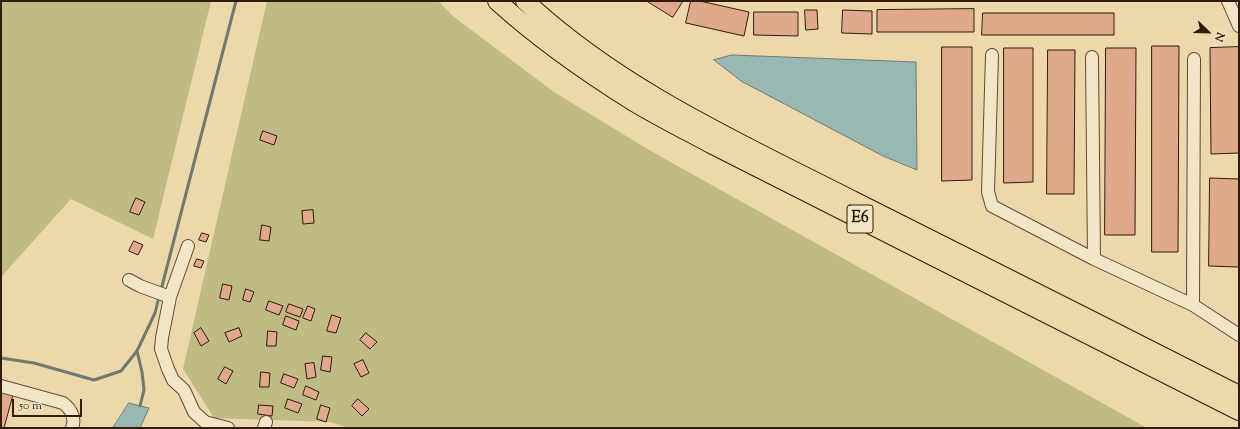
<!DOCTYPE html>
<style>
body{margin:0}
#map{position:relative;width:1240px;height:429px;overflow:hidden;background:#ecd8ab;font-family:"Sorts Mill Goudy",serif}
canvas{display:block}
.frame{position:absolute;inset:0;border:2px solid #311b0a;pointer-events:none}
.north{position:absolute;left:1188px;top:12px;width:40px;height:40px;-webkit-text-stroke:3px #f3e6c8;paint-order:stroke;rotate:113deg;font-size:11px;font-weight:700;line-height:16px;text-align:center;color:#311b0a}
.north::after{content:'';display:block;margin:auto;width:14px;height:18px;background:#311b0a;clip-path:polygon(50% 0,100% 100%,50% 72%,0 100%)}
.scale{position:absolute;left:12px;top:399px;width:70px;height:18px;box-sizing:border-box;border:2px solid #311b0a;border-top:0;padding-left:5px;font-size:12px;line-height:14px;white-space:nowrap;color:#311b0a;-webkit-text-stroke:3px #f3e6c8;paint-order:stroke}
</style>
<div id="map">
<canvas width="1240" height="429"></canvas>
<div class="frame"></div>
<div class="north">N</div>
<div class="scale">50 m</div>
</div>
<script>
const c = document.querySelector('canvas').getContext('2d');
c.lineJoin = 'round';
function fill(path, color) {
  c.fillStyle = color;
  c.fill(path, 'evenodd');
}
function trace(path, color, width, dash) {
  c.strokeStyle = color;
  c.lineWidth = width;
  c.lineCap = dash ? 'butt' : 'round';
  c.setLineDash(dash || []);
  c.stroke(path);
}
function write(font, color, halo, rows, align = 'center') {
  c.font = font + ' "Sorts Mill Goudy",serif';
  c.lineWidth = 3;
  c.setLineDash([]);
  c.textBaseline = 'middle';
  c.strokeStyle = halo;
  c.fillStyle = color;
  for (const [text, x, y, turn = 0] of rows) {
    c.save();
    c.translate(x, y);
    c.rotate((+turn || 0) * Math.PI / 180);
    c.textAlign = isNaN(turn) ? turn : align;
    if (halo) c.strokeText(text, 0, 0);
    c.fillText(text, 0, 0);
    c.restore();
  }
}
fill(new Path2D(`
 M1,1h210l-58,238 -82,-40 -70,78z
 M267,1h171l16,16 100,75 95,58 498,278h-798l-19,-6 -116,-4 -31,-49z`), '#bfbc83');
const water = new Path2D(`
 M732,55l184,7 1,108 -34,-14 -142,-75 -27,-21z
 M129,403l20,5 -9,20h-27z`);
fill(water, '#9ab8b2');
trace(water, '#70796f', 1);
trace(new Path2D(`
 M161,290l75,-289
 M1,358l33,5 60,17 27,-9 16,-20
 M140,406l4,-16 -2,-18 -5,-21 18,-38 4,-16`), '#70796f', 3);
const building = new Path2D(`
 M647,1h36l-10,16z
 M691,1h9l49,11 -5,24 -58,-13z
 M974,9v23h-97v-22z
 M805,10h12l1,19 -12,1z
 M843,10l29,1v23l-30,-1z
 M754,12h44v24l-44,-1z
 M983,13h131v22h-132z
 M1152,46h27l-1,206h-26z
 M942,47h30v133l-30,1z
 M1239,47v106l-28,1 -1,-106z
 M1004,48h29v134l-29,1z
 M1106,48h30l-1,187h-30z
 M1048,50h27l-1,144h-27z
 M263,131l14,5 -3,9 -14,-5z
 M1210,178l29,1v88l-30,-1z
 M136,198l9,4 -6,13 -9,-3z
 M313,210l1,13 -11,1 -1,-13z
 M262,225l9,2 -2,14 -9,-1z
 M202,233l7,2 -3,7 -7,-2z
 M134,241l9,4 -5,10 -9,-4z
 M197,259l7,2 -3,7 -7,-2z
 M223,284l9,2 -3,14 -9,-2z
 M246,289l8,3 -4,10 -7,-2z
 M269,301l14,5 -4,9 -13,-5z
 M289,304l14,5 -3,8 -14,-5z
 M308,306l7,3 -4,12 -8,-3z
 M332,315l9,3 -5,15 -9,-2z
 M286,316l13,5 -3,9 -13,-5z
 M201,328l8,13 -8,5 -7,-13z
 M239,328l3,8 -13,6 -4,-9z
 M268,331l9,1 -1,14h-9z
 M366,333l11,9 -7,7 -10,-9z
 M323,356l9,1 -2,15 -9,-2z
 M363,360l6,13 -8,4 -7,-13z
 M314,363l2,14 -9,2 -2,-15z
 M225,367l8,4 -7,13 -8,-5z
 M261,372l9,1 -1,14h-9z
 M284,374l14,5 -4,9 -13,-5z
 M306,386l13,6 -3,8 -13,-5z
 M1,388l13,3 -10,37h-3z
 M288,399l14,5 -4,9 -13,-5z
 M358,399l11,10 -7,7 -10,-10z
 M259,405l14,1 -1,10 -14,-2z
 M321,405l9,3 -4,14 -9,-3z`);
fill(building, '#e1a98c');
trace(building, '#311b0a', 1);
const minor = new Path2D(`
 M1228,1l11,25
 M992,55l-4,137 4,14 102,53 99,46 46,30
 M1092,57l2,202
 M188,246l-18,51 -8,41 -1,11 7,20 5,11 11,10 10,22 11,10 23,6
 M129,280l11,6 30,11
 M1193,305l1,-246
 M1,386l62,17c8,6 13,15 9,25
 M264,428l2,-6`);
const highway = new Path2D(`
 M497,1c42,38 89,71 137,101 25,15 51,28 77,42l528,267
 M525,1c94,88 215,142 329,200 128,64 257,129 385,194`);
trace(minor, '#604a32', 14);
trace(highway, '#311b0a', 20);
trace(minor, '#f3e6c8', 12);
trace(highway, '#ecd8ab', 18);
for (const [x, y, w] of [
 [860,219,26]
]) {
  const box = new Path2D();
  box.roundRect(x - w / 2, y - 14, w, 28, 3);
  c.fillStyle = '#f3e6c8';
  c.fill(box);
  trace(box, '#311b0a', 1);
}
write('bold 16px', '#311b0a', null, [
 ["E6",860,219]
]);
</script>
